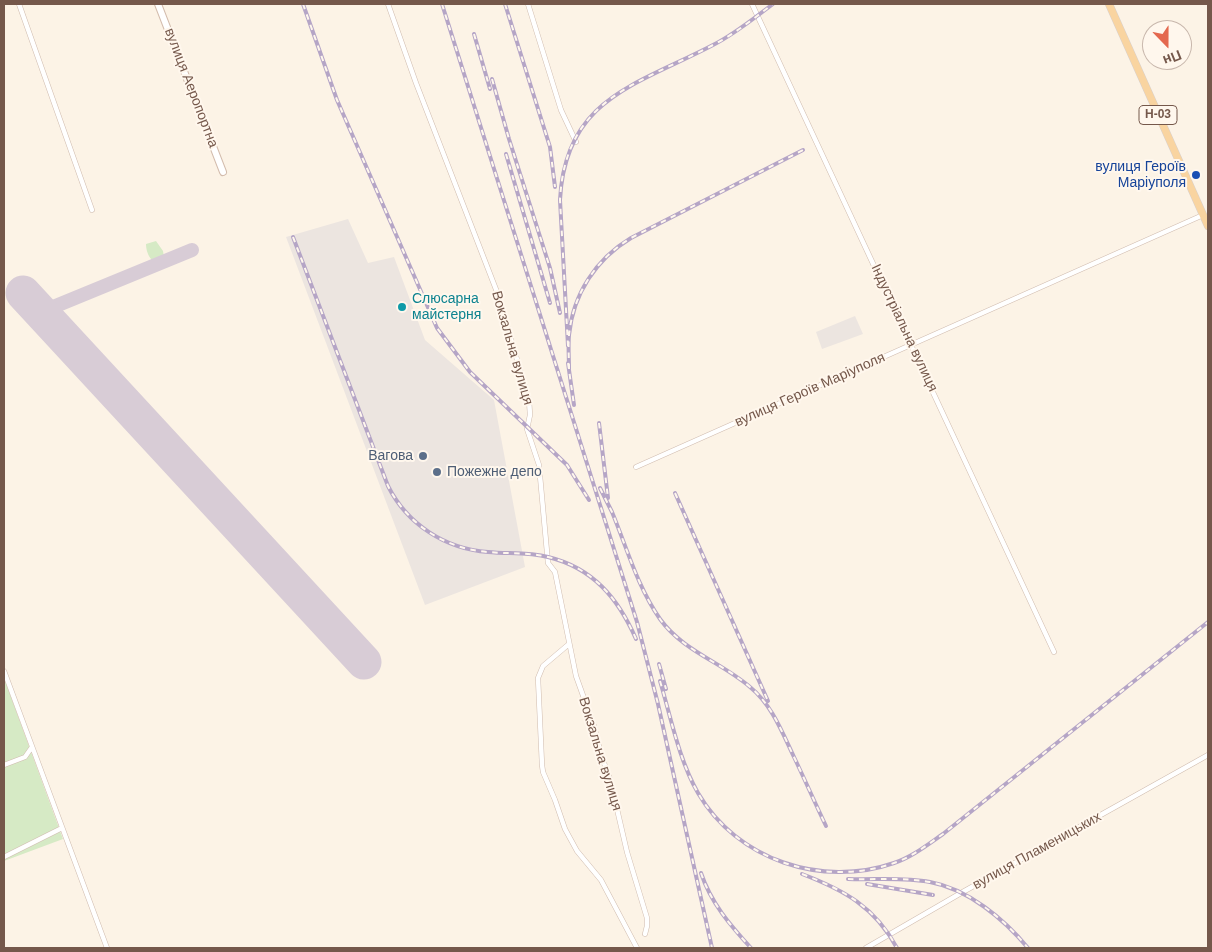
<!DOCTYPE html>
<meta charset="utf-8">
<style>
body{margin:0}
#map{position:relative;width:1212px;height:952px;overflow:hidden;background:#fcf3e6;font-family:Arial,sans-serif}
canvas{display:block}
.frame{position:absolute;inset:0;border:5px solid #75584b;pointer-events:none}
.north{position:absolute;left:1142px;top:20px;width:50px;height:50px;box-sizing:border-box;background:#fff7ed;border:1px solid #c8b7ac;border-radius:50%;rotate:158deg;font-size:14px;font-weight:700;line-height:20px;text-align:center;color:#75584b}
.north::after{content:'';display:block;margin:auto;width:18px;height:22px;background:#e4684e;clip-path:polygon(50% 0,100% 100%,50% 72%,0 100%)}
</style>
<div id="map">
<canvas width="1212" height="952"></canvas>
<div class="frame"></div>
<div class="north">Пн</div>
</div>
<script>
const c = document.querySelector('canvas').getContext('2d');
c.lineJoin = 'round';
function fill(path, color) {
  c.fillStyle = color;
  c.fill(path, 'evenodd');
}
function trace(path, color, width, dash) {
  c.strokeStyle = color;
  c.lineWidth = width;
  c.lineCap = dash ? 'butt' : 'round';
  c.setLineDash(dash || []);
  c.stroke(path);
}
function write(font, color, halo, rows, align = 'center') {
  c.font = font + ' Arial,sans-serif';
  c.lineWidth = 4;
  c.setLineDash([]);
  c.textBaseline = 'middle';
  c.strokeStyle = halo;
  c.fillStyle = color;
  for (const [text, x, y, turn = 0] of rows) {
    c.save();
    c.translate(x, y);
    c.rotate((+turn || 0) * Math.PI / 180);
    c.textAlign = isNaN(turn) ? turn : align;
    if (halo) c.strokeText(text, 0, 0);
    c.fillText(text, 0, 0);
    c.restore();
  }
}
fill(new Path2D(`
 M348,219l20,44 26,-6 31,83 69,60 31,167 -100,38 -139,-368z
 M855,316l8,18 -41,15 -6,-17z`), '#ece5e0');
fill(new Path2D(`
 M156,241l7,10 1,6 -10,5c-5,-4 -8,-11 -8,-18z
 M4,678l59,161 -59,22z`), '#d6eac5');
trace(new Path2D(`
 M41,312l151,-62`), '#d8ccd6', 14);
trace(new Path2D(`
 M23,293l341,369`), '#d8ccd6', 35);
const street = new Path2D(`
 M19,4l73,206
 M388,4l28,79 81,209 32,108 1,15 -3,14 12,36 9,98 7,9 21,104 18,50 7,29 9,24 17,73 20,66v8l-2,8
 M528,4l33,106 15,32
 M752,4l302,648
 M636,467l567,-252
 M569,644l-26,22 -5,12 4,87 1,7 12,28 10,29 12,22 24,29 36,68
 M4,671l103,277
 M4,765l21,-8 7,-10
 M4,857l58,-29
 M866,948l95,-55 247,-138`);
const secondary = new Path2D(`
 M158,4l65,168`);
const primary = new Path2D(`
 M1109,4l99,222`);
trace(street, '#d0bcaf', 5.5);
trace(secondary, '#d3bcad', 8);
trace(primary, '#d8d0cd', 8);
trace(street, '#fff', 4.5);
trace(secondary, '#fff', 6);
trace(primary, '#f9d4a0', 7);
const rail = new Path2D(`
 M303,4l34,96 100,228 33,44 97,93 22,35
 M442,4l195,618 21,82 54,244
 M505,4l45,143 5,40
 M474,34l16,55
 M492,79l17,60 41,129 10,45
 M506,154l44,149
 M293,237l95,249c19,38 57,63 100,66 20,2 40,0 60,5 45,11 70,41 88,82
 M568,346l-8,-146c5,-102 77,-115 153,-155 22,-11 41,-27 60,-41
 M568,363l6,42
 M569,369c0,-11 -1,-23 0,-34 4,-41 27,-76 62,-97l172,-88
 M599,423l9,75
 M600,488c4,8 8,16 12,24 15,36 25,74 48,107 23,32 61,43 90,68 22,18 32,45 44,70 11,23 21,46 32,69
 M675,493l93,208
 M659,664l7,25
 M660,681c11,37 19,79 38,112 39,67 124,95 196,70 18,-6 33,-18 49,-29l265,-212
 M701,873c10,30 29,52 50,75
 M802,874c42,16 73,33 95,74
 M848,879c27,1 55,-2 82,3 38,7 74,37 98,66
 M867,884l66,11`);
trace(rail, '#b5a5c6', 4);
trace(rail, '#fff7ed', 2, [5.5]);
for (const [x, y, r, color] of [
 [1196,175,5,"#1a4fb4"],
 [402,307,5,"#0f9aa8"],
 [423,456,5,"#5c6f8a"],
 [437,472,5,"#5c6f8a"]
]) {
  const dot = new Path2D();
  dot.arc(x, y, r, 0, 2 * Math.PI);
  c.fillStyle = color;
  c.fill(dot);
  trace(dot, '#fff7ed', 2);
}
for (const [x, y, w] of [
 [1158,115,38]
]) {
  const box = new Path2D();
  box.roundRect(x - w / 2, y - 9.5, w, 19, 4);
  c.fillStyle = '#fff7ed';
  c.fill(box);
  trace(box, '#75584b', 1);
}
write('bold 12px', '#75584b', null, [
 ["Н-03",1158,115]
]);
write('14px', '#75584b', '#fff7ed', [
 ["вулиця Аеропортна",191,88,69],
 ["Індустріальна вулиця",904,328,65],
 ["Вокзальна вулиця",512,348,74],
 ["вулиця Героїв Маріуполя",810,390,-24],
 ["Вокзальна вулиця",600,754,73],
 ["вулиця Пламеницьких",1037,851,-29]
]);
write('14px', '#164399', '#fff7ed', [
 ["вулиця Героїв",1186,167],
 ["Маріуполя",1186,183]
], 'right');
write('14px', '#0d838f', '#fff7ed', [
 ["Слюсарна",412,299],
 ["майстерня",412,315]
], 'left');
write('14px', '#4e5e75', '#fff7ed', [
 ["Вагова",413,456],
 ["Пожежне депо",447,472,"left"]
], 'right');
</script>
